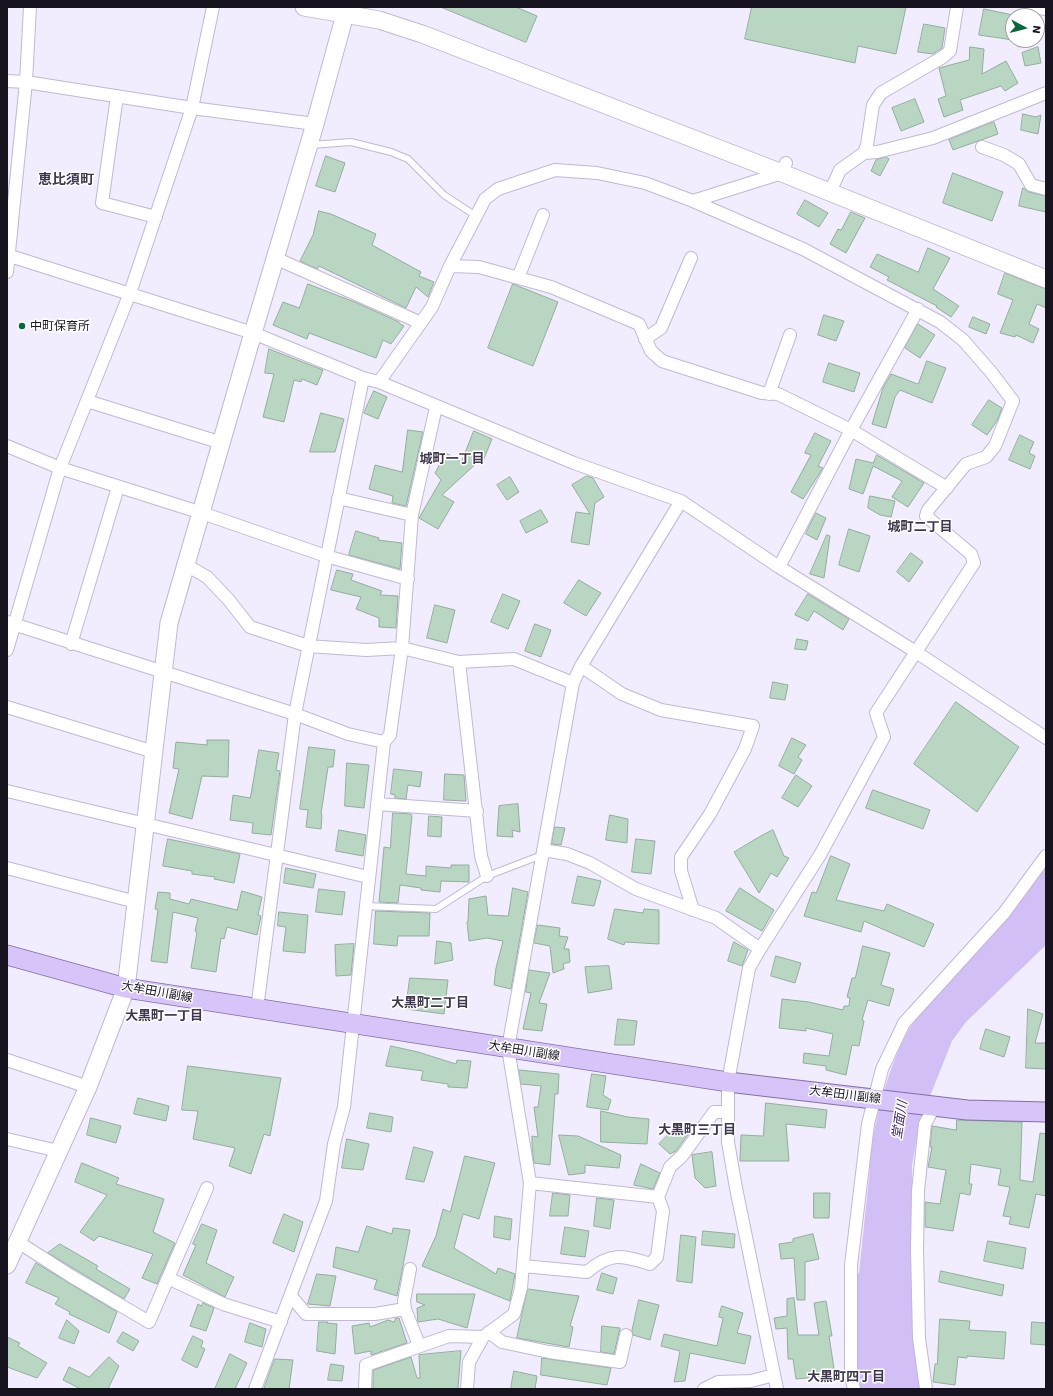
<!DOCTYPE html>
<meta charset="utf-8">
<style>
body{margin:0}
#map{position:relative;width:1053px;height:1396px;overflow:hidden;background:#f2ecff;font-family:"Work Sans",sans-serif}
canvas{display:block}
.frame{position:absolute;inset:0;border:8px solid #18141f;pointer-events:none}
.north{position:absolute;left:1005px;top:8px;width:40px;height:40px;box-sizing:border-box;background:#fff;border:1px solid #a3a1a5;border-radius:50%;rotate:97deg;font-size:11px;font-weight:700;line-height:16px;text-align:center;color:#18141f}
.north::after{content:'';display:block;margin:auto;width:14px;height:18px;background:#08673b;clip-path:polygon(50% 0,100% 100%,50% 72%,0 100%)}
</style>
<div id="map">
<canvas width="1053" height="1396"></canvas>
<div class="frame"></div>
<div class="north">N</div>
</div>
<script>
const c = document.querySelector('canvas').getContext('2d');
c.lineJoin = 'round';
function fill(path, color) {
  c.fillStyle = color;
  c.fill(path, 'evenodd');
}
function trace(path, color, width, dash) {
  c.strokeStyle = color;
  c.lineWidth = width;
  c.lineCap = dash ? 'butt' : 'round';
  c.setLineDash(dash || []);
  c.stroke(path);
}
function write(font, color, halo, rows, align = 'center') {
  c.font = font + ' "Work Sans","Noto Sans JP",sans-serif';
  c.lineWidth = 3;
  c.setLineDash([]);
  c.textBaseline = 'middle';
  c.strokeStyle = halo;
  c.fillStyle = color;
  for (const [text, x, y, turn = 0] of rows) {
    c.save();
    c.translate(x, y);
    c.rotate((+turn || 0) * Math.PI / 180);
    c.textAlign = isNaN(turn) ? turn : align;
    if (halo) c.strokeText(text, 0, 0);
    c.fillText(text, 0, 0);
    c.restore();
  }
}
fill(new Path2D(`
 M1046,862v83l-80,77 -14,19 -32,80 -8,44 1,86 8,138h-61l-4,-23 -1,-90 4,-3 11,-104 -2,-3c8,-49 18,-96 43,-140z`), '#d1bff6');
const building = new Path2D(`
 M441,7h75l21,9 -11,26z
 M752,7h154l-10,47 -38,-8 -3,17 -110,-24z
 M984,9l29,6v25l-34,-5z
 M924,24l21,4 -3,20 -9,6 -15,-2z
 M970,47l14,2 -2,25 24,-13 12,22 -13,8 -4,-5 -41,14 3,10 -19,7 -6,-18 8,-3 -7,-28 30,-8z
 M1038,47l3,16 -16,3 -3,-13z
 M915,99l9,23 -23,9 -9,-23z
 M1023,114l13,3 5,-2 -3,19 -17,-4z
 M994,122l4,12 -45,16 -4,-10z
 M326,156l19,7 -10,29 -19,-6z
 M886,157l3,2 -9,17 -9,-5 5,-11z
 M953,173l50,19 -11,29 -49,-18z
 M1023,188l6,4 17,4v16l-27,-6z
 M805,200l23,13 -9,14 -22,-13z
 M319,211l12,3 45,20 -4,11 49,27 -2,4 15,6 -6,15 -12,-10 -10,21 -87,-42 -2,3 -17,-8 13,-26z
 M851,212l14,6 -19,35 -16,-9 8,-15 3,1z
 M928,248l22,10 -17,31 26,17 -8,11 -15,-10 1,-1 -50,-26 2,-3 -19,-10 7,-13 41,18z
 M1005,273l41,16v19l-9,-4 -8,20 10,5 -6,14 -17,-8 -1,2 -15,-4 13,-33 -15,-6z
 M308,284l49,19 42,19v1l5,3 -13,18 -8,-4 -7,18 -67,-25 -2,6 -34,-14 10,-23 16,6z
 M513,284l45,18 -25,64 -45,-18z
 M824,315l20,6 -8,20 -18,-6z
 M973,317l17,7 -4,10 -17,-7z
 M918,324l17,11 -15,23 -15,-10z
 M269,349l54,21 -6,15 -15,-6 -1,3 -7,-2 -10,42 -21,-5 11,-43 -9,-1z
 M927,361l19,7 -14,35 -32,-13 -5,7 -9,31 -14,-4 11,-36 8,-14 27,10z
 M829,363l31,10 -6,19 -31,-10z
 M374,391l13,6 -9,22 -14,-6z
 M989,400l13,8 -5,13 -10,14 -15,-10z
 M321,413l23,6 -9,33h-25z
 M408,430l15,2 -17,74 -14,-3 1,-7 -24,-7 6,-24 27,7z
 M474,431l18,8 -9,22 -3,-1 -38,35 12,7 -16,27 -19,-11 22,-38 -6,-7 11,-20 15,9z
 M815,433l16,8 -13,25 5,2 -20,31 -12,-7 20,-37 -6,-2z
 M1020,435l14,7 -5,11 6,3 -5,13 -21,-9z
 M877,455l47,28 -16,24 -16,-10 10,-16 -29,-15 -10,28 -14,-5 7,-30 17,4z
 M587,476l6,2 11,19 -9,6 -6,42 -18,-3 5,-30 14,2 -18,-29z
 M510,477l9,15 -12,8 -10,-15z
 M870,496l25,5 -4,16 -11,-2 -12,-7z
 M541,510l7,12 -22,11 -6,-12z
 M816,513l10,5 -9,22 -11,-6z
 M849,529l21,7 -11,36 -20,-7z
 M356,531l23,7 -1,2 24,3 -2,26 -51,-14z
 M827,535l3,1 -6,42 -14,-4z
 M911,553l12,9 -14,20 -12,-10z
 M337,570l16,4 -2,6 31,11 -2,4 18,1 -2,32 -17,-1v-9l-23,-9 5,-12 -30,-7z
 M579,580l22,13 -15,23 -22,-13z
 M503,594l17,7 -12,28 -17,-7z
 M808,594l41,25 -6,11 -29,-19 -6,10 -13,-6z
 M435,605l20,5 -8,33 -20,-5z
 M535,624l16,6 -10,27 -16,-6z
 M797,639l11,2 -2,9 -11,-1z
 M773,682l15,3 -3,15 -15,-2z
 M956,702l63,45 -42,65 -63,-48z
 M792,738l14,7 -8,12 4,3 -8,14 -15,-8z
 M207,740h22l-1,37 -26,-1 -10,43 -23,-6 10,-44 -6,-1 3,-26 31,3z
 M309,747l26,3 -2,17h-5l-7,47 1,1 -1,14 -15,-2 2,-17 -8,-1z
 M259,750l20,3 -3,17 4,1 -9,64 -19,-2 1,-10 -23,-3 3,-25 17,3z
 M347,763l22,2 -5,43 -19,-2z
 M394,769l28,3 -2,15 -12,-2 -2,14 -11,-1v-3l-4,-1z
 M445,774l19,1 2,26 -22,-1z
 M796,775l16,11 -14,21 -16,-9z
 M873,790l57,20 -7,19 -57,-21z
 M518,804l2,28 -8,-2 1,7 -16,-1 2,-30z
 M393,813l18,1 1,2 -6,58 20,2v-10l25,2v-3h18v17l-28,-1 -1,11 -19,-2v-2l-21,-3 -2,18 -19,-1 5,-55 6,1z
 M610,815l18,4 -1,24 -21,-3z
 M429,816l13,1 -1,20 -13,-1z
 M555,827l10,1 -4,17 -9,-1z
 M339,830l27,5 -3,21 -27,-5z
 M773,830l11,26 5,2 -12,19 -6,-4 -12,20 -25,-41 25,-15z
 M168,839l72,15 -6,29 -20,-4 1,-2 -23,-3v-3l-29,-5z
 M636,839l19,2 -4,33 -19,-2z
 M831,856l19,8 -14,36 48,11 3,-7 47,20 -10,23 -60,-26 -3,11 -57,-16 8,-24 4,1z
 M286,868l30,6 -3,14 -29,-5z
 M578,876l23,5 -7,25 -22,-3z
 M513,888l15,4 -17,97 -17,-4 2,-17 7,-27 -16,-3 -18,3 -2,-19 1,-1 1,-22 17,-3 2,19 20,1z
 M740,888l34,22 -12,21 -36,-20z
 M319,889l26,3 -3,23 -26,-3z
 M242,891l20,6 -4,18 3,1 -4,19 -30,-8 -3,12 -3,-1 -5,34 -25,-4 6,-36 -2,-1 3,-13 -25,-6 -6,51 -16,-2 7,-51 -3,-1 3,-17 12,1v6l19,5 2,-5 46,11z
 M615,909l28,4 1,-4 15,1v34l-34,-2 -1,3 -16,-6z
 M376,911l54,2 -1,23h-31l-1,10 -23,-2z
 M279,912l29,3 -3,38 -22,-2 3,-24 -8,-1z
 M538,925l22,3 -1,8 9,1 -4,12h5l1,13 -7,2 1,5 -11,4 -3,-27 -16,-3z
 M437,941l14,2 2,17 -18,4z
 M734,942l14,8 -6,16 -14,-5z
 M354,944l-3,31 -15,1 -1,-31z
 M863,946l27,7 -9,32 13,4 -5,17 -21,-6 -6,20 2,1 -5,25 -7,-1 -6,30 -20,-5v-4l-23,-3 1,-10 25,3 4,-22 -27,-6v3l-27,-3 3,-29 27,3 34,8 1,-4h5l1,-8 -3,-1 5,-19h3z
 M776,956l25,7 -6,20 -24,-7z
 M609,966l3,23 -24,4 -3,-26z
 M529,970l21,3 -11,30 8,1 -5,27 -19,-2 8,-36 -5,-1z
 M410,978l38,2 -4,34 -38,-5z
 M1028,1009l15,5 -8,29h11v26l-20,-1z
 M618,1019l19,2 -3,24h-19z
 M986,1029l24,8 -6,20 -24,-8z
 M391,1046l27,6 38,12 1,-4 14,1 -4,27 -19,-1v-3l-27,-4 2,-9 -37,-5z
 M188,1066l93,12 -11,58 -6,-2 -13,40 -22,-8 6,-18 -42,-9 5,-28 -16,-1z
 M519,1070l40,4 -1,20h-3l-5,71 -16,-2 -2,-17v-10l6,1 -4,-30h4l3,-21 -20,-2z
 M592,1074l14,2 -3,19 8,5 -3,10 -21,-3z
 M138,1098l31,8 -3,15 -32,-7z
 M766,1103l61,7 -2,18 -39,-4 3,37h-49l1,-26 22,1z
 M601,1111l27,6 21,2 -2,25 -46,-2z
 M370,1113l23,4 -2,15 -24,-4z
 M91,1118l30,8 -5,17 -29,-8z
 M957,1120l65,2 -2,58 13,2 7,-49 6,1v62l-10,-2 -7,34 -20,-4 2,-7 -8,-1 7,-29 -12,-2 3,-16 -30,-5 -2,20h3l-2,11 -10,-2 -7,38 -28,-4v-25l15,2 6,-34 -18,-3 4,-20h-2l2,-21 24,4z
 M680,1123l9,10 -13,18 -6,3 -11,-10z
 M559,1135l19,1 43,19 -2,13 -34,-3v8l-16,2z
 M347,1139l22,5 -6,26 -21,-2z
 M414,1147l19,5 -9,30 -18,-3z
 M712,1152l4,34 -11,2 -10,-10 -3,-23z
 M465,1156l30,7 -16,56 -16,-5 -9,34 42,26 2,-6 17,6 -5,27 -88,-35 14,-30 7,-27 7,3z
 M82,1163l37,15 -3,6 48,15 -11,33 22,11 -18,41 -15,-6 11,-24 -54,-18 -5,5 -14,-9 27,-37 -32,-13z
 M641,1164l19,9 -7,16 -19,-4z
 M553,1193l17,2 -2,21h-18z
 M814,1193h16l-1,25h-15z
 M597,1198l17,2 -4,29 -16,-3z
 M284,1214l19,8 -9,30 -21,-9z
 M495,1216l17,3 -2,21 -16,-3z
 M202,1224l15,6 -11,33 28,14 -9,20 -42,-22 13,-30 -3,-1z
 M367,1226l25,8 1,-6 17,2 -13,66 -23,-7 3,-9 -44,-13 3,-20 22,5z
 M565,1227l24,4 -4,26 -24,-3z
 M703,1231l32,3 -1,14 -32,-3z
 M813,1234l6,25 -14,3v38h-8l-3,-42 -13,1 -2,-15 14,-2v-3z
 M681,1235l15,2 -4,46 -15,-2z
 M988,1241l38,7 -3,21 -39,-8z
 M60,1244l38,22 -2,3 34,20 -6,10 -76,-46z
 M36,1263l81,49 -8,21 -40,-19 1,-2 -15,-8 4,-6 -33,-15z
 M941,1271l63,14 -2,11 -63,-14z
 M602,1273l15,5 -4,16 -16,-4z
 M317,1274l19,2 -6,30 -22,-2z
 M528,1289l51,7 -9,30 3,1 -4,20 -52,-9z
 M417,1294h58l-8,34 -29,-9 -20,3 -1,-14 8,-3 -8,-3z
 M794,1298l4,37h21l-5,-32 12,-2 6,35h-3l6,39 -39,4 -3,-20h-5l-1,-31 -11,1 -2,-11 13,-2v-17z
 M639,1300l20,5 -9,35 -17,-5 -1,-4z
 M203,1303l11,5 -8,23 -16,-5 8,-22 3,2z
 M722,1306l21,7 -6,20 14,3 -6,28 -55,-11 -5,28 -11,1 6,-31 -19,-5 3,-12 53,12 6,-28 -4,-1z
 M396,1318h3l8,25 -36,12v-4l-16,3 -3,-28 17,-3 1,4 18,-7 6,2z
 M940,1319l30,2 -1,9 37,2 -2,27 -37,-3v2l-9,-1 -3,28 -22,-3 2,-18h2z
 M67,1320l12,11 -5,13 -15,-6z
 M319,1322h9l-1,1 10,1 -2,30 -18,-3z
 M1032,1322l14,1v22l-15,-1z
 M250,1323l16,6 -4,18 -17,-5z
 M602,1326l18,2 -6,26 -13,-2z
 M123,1332l16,9 -6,10 -16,-9z
 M193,1336l10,5 -2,6 4,2 -8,19 -15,-8z
 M7,1337l13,6 -2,3 29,17 -10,15 -30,-11z
 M461,1351l-3,38h-85v-19l38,-13 6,21h3l-1,-23z
 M230,1354l17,9 -12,26h-20z
 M109,1357l10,9 -11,23h-27l-18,-9 6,-13 20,10z
 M542,1358l69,10 -4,17 -66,-10z
 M275,1359l18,1 -4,29h-25z
 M331,1364l13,2 -2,15 -14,-1z
 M514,1371l23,5 -2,13h-24z`);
fill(building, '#b8d6c2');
trace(building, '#92ae9b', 1);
const lane = new Path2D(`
 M311,145l40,-3 40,10 17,7 36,36 32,21
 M365,906l71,3 51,-33 55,-21`);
const street = new Path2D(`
 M1032,7l14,2
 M7,81l19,1 166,26 123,16
 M117,96l-15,107 54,14
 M982,147l22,8 15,9 12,21 15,4
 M864,153l3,-8 6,-40 8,-12 62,-36 7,-6 7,-44
 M830,192l10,-22 24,-17 13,-1 56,-14 113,-45
 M693,201l89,-28 4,-10
 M7,255l246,78 110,45 16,4 195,81 107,38 98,66 137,85 130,86
 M275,258l146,65
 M450,266l29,1 72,20 88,37 12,27 11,10 100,32 16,1 73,36 96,58
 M7,272l19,-190 4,-75
 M518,278l25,-63
 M645,339l16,-11 30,-70
 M379,382l53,-75 18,-41 35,-67 13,-10 57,-19 42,3 48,10 48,18 110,48 137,73 23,18 28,32 22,29 -18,45 -9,11 -20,7 -38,46 -2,6 45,38 3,9 -98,150 8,24 -64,118 -60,94 -11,19 -21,114v60l8,46 41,201
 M769,394l21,-59
 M87,401l135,42
 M7,446l53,22 142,45 124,43 82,23
 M338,498l74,17
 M186,565l21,12 21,22 22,28 58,19 58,4 36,-2 57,14 55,-3 59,24
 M779,567l72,-137 67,-121
 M7,622l288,92 53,20 36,8
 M71,644l47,-157
 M7,650l53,-182 70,-175 62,-185 21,-101
 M459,662l22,194 6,20
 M581,666l41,28 39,16 92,16 -8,23 -35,65 -29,43v14l12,39
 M7,707l147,45
 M7,791l361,86
 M377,804l100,7
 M543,850l24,4 23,9 46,26 80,29 44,31
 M7,868l129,34
 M257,1009l38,-295 68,-336
 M7,1060l81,27
 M7,1139l51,12
 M530,1183l128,14
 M18,1242l53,34 78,46 58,-134
 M523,1266l64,6c23,-20 35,-17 63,-8l7,-7 6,-46 -5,-14 12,-30 12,-11 32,-44h14
 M410,1269l-6,32 1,8 14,36
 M168,1278l55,26 58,18
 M291,1296l15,18h69l30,-5
 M489,1332l13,10 47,10 71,10 6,-27
 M255,1389l71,-188 8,-57 10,-37 40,-365 6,-7 12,-87 10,-133 24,-108
 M365,1389l1,-24 83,-29 34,1
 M467,1389l2,-27 14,-25 31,-23 7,-26 9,-105 -22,-135 65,-365 8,-17 100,-165
 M704,1389l14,-7 33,-1 23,-6
 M854,1389l-3,-13v-111l17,-141 14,-55 22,-46 100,-110 42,-57
 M926,1389l-7,-51 -2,-88 1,-59 7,-67 9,-17`);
const secondary = new Path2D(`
 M304,7l75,13 43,14 360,139 264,106
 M7,1265l81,-178 38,-99 43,-365 84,-290 62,-209 32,-117`);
const primary = new Path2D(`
 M7,955l119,33 602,94 239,28 79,2`);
trace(lane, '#c1b8d5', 8);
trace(street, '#c1b8d5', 14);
trace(secondary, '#c1b8d5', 19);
trace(primary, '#836eaa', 21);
trace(lane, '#fff', 6);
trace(street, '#fff', 12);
trace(secondary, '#fff', 17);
trace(primary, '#d7c5f9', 19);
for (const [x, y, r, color] of [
 [22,326,4,"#08673b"]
]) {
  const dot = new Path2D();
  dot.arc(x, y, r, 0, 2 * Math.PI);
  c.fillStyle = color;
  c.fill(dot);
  trace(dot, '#fff', 1.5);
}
write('12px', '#18141f', '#fff', [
 ["中町保育所",30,326]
], 'left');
write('12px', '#18141f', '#fff', [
 ["大牟田川副線",157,992,10],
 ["大牟田川副線",524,1051,9],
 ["大牟田川副線",845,1095,7]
]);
write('bold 13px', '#3f374f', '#fff', [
 ["城町一丁目",452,459],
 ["城町二丁目",920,527],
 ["大黒町二丁目",430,1003],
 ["大黒町一丁目",164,1016],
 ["大黒町三丁目",697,1130],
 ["大黒町四丁目",846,1377]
]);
write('italic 13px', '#412766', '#fff', [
 ["堂面川",900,1120,-81]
]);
write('bold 14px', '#3f374f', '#fff', [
 ["恵比須町",66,180]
]);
</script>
